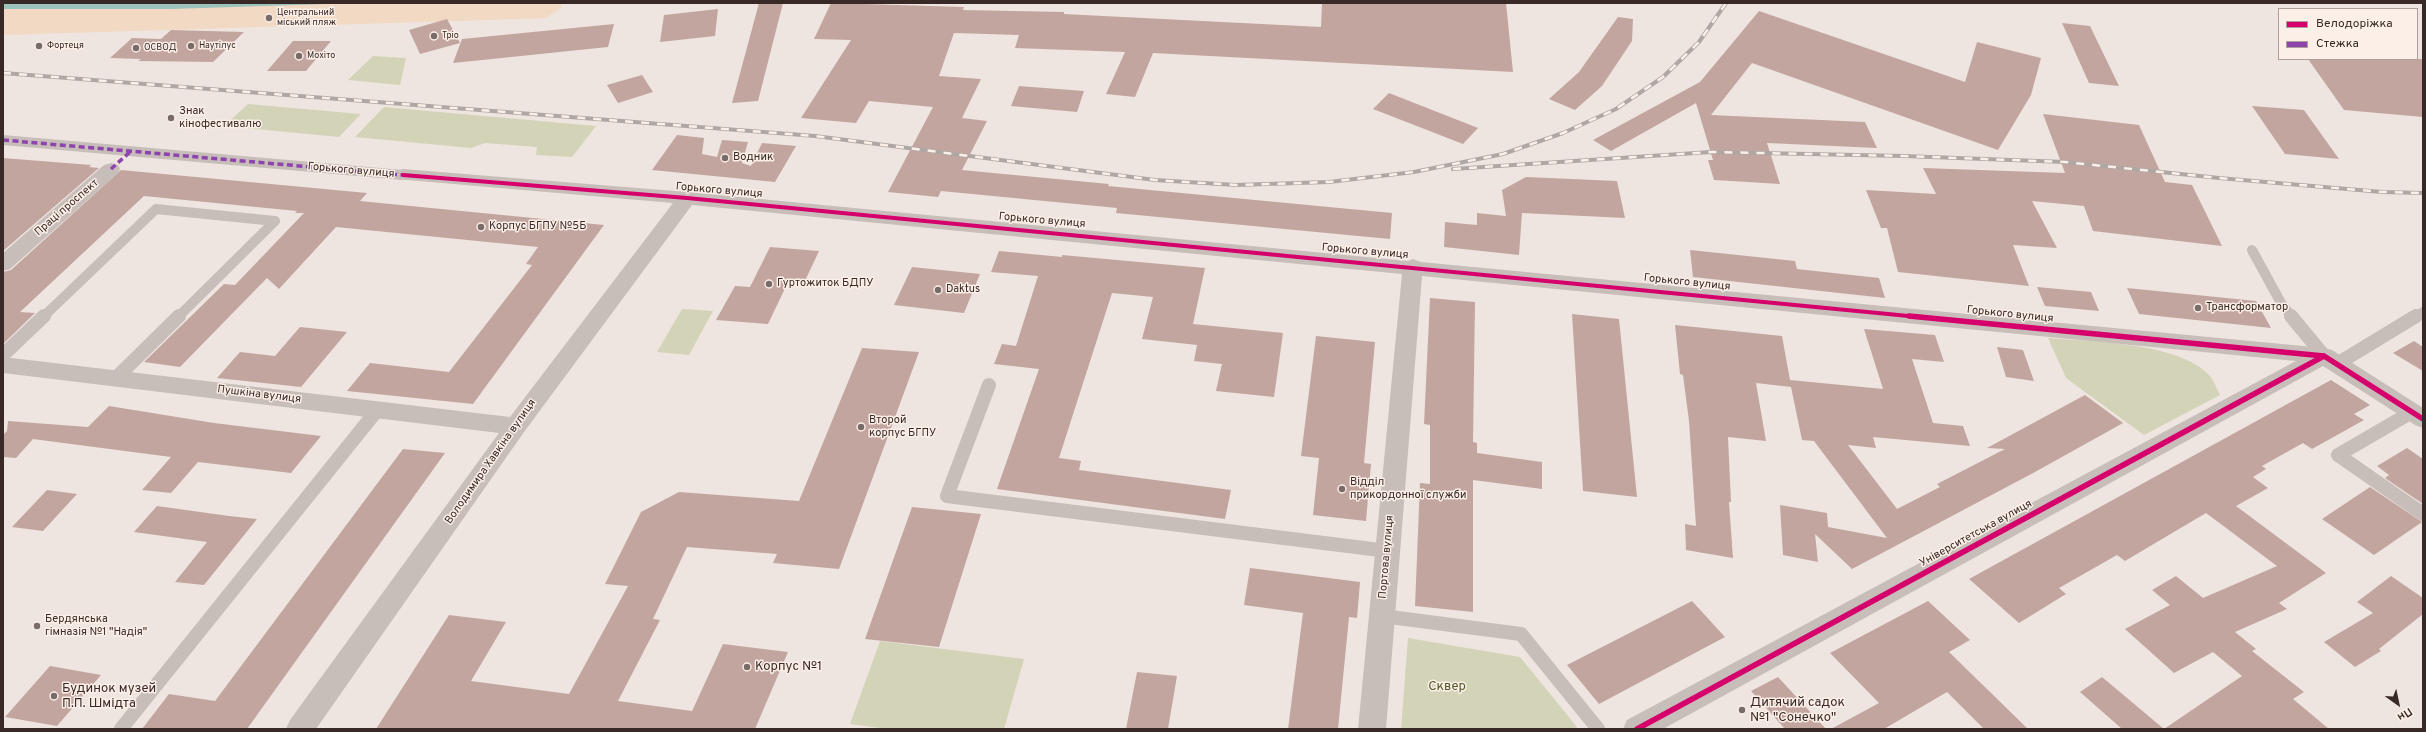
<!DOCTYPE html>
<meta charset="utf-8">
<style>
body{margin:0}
#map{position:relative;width:2426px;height:732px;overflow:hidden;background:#eee5e0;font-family:Overpass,sans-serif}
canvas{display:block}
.frame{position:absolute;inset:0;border:4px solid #382927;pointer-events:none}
.legend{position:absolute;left:2278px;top:8px;width:140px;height:52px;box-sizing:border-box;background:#fbefe7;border:1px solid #ada09a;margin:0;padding:5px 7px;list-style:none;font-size:12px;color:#382927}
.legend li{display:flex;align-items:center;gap:8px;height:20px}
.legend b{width:20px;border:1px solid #ada09a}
.north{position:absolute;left:2378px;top:684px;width:40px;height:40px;-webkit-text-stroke:3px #fbefe7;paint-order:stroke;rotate:147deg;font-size:11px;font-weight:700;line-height:16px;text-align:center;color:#382927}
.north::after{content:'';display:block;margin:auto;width:14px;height:18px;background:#382927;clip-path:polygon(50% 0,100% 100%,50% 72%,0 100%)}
</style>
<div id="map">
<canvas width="2426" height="732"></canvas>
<div class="frame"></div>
<ul class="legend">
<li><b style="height:5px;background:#d6006c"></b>Велодоріжка</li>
<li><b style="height:5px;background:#8e44ad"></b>Стежка</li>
</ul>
<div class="north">Пн</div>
</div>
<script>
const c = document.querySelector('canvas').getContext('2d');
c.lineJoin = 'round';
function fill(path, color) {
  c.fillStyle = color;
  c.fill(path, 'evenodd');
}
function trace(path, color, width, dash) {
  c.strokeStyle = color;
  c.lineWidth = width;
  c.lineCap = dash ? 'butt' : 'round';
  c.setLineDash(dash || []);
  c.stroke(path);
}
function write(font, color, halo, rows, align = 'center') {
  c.font = font + ' Overpass,sans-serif';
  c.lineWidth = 3;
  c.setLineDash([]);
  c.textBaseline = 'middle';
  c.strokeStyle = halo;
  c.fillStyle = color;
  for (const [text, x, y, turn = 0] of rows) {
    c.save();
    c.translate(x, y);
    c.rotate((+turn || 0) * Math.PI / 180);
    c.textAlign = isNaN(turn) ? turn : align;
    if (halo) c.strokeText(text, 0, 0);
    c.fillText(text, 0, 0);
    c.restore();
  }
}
fill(new Path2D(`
 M373,56l33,2 -6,27 -52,-5z
 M248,104l113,10 -22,23 -115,-11z
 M384,107l212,19 -24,31 -36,-2 1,-8 -52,-4 -14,5 -116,-11z
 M682,309l31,2 -24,44 -32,-3z
 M2048,338c43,4 132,4 162,38 4,5 7,13 10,19l-76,40 -78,-57z
 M1408,638l112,19 57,70 -4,2h-172z
 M880,641l144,18 -20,70h-117l-37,-5z`), '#d3d3b8');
fill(new Path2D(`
 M298,3h263v5l-15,10 -25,1 -518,16v-26z`), '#f1d9c4');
fill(new Path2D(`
 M3,3h355l-187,6h-168z`), '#9ac3bc');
fill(new Path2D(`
 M759,3h24l-25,98 -26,2z
 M831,3l133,4 -1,3 101,2v2l257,13 1,-24h184l7,69 -360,-19 -18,44 -29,-3 19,-42 -110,-4 4,-13 -65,-2 -15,43 42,3 -19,39 25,3 -25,49 147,14 -1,2 284,27 -2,26 -274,-26 1,-5 -176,-17 -3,6 -50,-5 45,-85 -64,-6 -13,22 -55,-5 50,-78 -37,-1z
 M718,9l-3,27 -55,6 4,-27z
 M1759,11l206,71 12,-40 64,16 -10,37 -33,55 -246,-87 -41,52 154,7 12,26 -110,-5 13,41 -66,-4 -6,-20h5l-17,-57 -85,48 -18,-11 107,-58z
 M1618,17l15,2 -1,22 -30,45 -27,24 -26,-11 30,-27z
 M447,19l13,24 -40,11 -11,-24z
 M2062,23l28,3 29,60 -30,-3z
 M614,24l-6,23 -155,16 9,-24z
 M171,30l73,2 -31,30 -75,-1 3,-2 -31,-1 22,-20 29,1z
 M293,41h38l-25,30h-39z
 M2308,59h115v58l-79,-7z
 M642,75l11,17 -35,11 -11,-18z
 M1019,86l65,5 -7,21 -66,-6z
 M1389,93l89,35 -15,16 -90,-35z
 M2252,106l52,4 35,49 -54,-5z
 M2043,114l96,11 26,57 27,3 30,61 -129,-15 -9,-25 -52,-5 25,47 -44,-3 16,41 -131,-14 -11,-44h-6l-15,-38 70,4 -13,-26 142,5z
 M677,135l27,3 -2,16 15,3 5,-17 26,2 -6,21 9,3 11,-23 34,3 -21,36 -123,-12z
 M3,158l88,7 -2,2 10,1 -96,83z
 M121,170l246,23 -7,8 244,24 -131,179 -126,-13 23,-28 79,9 83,-107 -6,-1 12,-17 -202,-20 -57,62 -12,-11 -87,89 -36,-5 80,-78 11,1 69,-72h-9l2,-2 -153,-15 -124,116 15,1 -32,31v-72l8,-2z
 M1526,177l91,4 8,37 -103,-5 -3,42 -75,-8 1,-25 32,3v-12l29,3 -4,-26z
 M770,247l49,4 -15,32 -16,-1 -20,42 -52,-4 19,-34 15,1z
 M1690,250l105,11 2,8 82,9 6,20 -192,-21z
 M999,251l63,6v-2l143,13 -12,56 90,9 -9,64 -58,-6 6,-27 -28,-3 3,-16 -55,-6 11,-42 -41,-4 -53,165 22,3 -2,9 152,20 -6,29 -228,-30 42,-120 -45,-5 8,-20 14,2 22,-70 -47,-4z
 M912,267l68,7 -16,39 -70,-8z
 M2037,287l54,5 8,19 -54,-5z
 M2127,288l129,13 15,27 -132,-14z
 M1430,298l45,4 -2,140 4,1v10l65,9v27l-69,-9v132l-58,-6 5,-123 10,1v-59l-6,-1z
 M1572,314l47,5 18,178 -54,-6z
 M1675,325l107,11 8,44 93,9 -19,-60 71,6 9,27 -32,-3 21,64 30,3 7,20 -97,-9 3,11 -28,-3 49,64 43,-22 -3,-3 68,-35 -18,-1 98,-53 38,28 -88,49 -183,97 -37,-35 3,28 -35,-7 -3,-50 47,8 1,14 59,11 -73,-97 -12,-1 -11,-53 -35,-4 10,58 -38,-4 3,65h-2l4,56 -47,-8 -1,-26 11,2 -7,-105 -6,-46 -3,-1z
 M300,327l47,5 -46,55 -84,-9 23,-26 35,4z
 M1316,336l59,6 -11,121 7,1 -5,57 -53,-6 6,-57 -18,-2z
 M2414,341l9,6v24l-30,-18z
 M1997,347l26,3 11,31 -28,-4z
 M862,348l57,4 -80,217 -66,-6 4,-9 -90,-7 -34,72 7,1 -42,81 74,10 31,-67 65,8 -33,77h-379l73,-114 57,7 -35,59 98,13 59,-108 -23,-2 36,-72 38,-20 120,9z
 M2331,380l39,25 -16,9 10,6 -52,29 -9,-6 -41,23 4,3 -13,8 15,11 -32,18 90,67 -47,30 8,6 -52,23 21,17 -4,2 52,41 -11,7 36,30h-207l-42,-37 22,-15 62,52 78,-53 -29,-24 -39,21 -49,-44 45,-24 -18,-15 24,-14 27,22 74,-32 -71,-53 -81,48 -8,-6 -58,33 7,6 -47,29 -50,-44z
 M109,406l105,17 107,13 -30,37 -93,-11 -27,31 -29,-3 29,-33 -138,-18 -17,19 -13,-1v-22l4,-4 1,-10 80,6z
 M2407,448l16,11v45l-38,-26 4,-3 -12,-9z
 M403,449l42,4 -198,276h-105l27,-35 46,7z
 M2370,487l52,35 -48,33 -52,-36z
 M47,490l30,4 -34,37 -31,-4z
 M157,506l72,10 28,3 -53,66 -29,-3 32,-40 -73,-10z
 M912,507l69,7 -42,133 -74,-8z
 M1250,568l110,14 -3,36 -8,-1 -11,112h-50l15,-116 -59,-8z
 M2391,576l32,22v16l-44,35 2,2 -26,16 -31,-25 49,-29 -16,-11z
 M1692,601l33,36 -126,67 -32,-39z
 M1928,601l42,39 -21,12 79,77h-44l-37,-37 -63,37h-53l48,-26 -49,-50z
 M50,666l51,9 -44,51 -52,-9z
 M1137,672l40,4 -9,53h-42z
 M1778,677l48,52h-41l-34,-38z`), '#c3a5a0');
trace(new Path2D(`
 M2252,250l29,53 11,14
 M43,317l113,-108 119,12 -97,96
 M2415,317l8,-5`), '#c7bdb9', 10);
trace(new Path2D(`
 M2291,316l33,40
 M3,355l41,-39
 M2337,364l79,-48
 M116,378l63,-62
 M989,385l-42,111 441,55
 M2412,412l-74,43 85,59
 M1382,616l139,18 77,95
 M121,729l257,-320`), '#c7bdb9', 14);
fill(new Path2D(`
 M3,135l400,35 8,5 -8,5 -400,-35z`), '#c7bdb9');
fill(new Path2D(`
 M111,163l7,2 2,4 -2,4 -108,96 -7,2v-18l101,-88z
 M403,169l284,23 721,69 5,-2 8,3 903,86 8,2 91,58v20l-8,-3 -92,-59 -660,363h-40l4,-9 669,-359 -874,-85 -36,453h-28l44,-455 -710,-69 -168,227 -208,297h-30l4,-9 209,-287 -496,-60v-16l507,60 163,-214 -277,-24 -2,-4 2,-4z`), '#c7bdb9');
const rail = new Path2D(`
 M3,73l812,63 340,44 81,5 93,-3 85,-10 89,-18 60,-21 53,-24 47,-32 36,-35 27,-39
 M1453,169l258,-17 193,4 161,6 154,16 163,14 41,1`);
trace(rail, '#aea7a4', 4);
trace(rail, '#fbefe7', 2.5, [8]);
trace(new Path2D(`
 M3,140l400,35
 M111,169l19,-17`), '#8e44ad', 3.5, [6, 3.5]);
trace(new Path2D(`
 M403,175l284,23 1232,119`), '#d6006c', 4);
trace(new Path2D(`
 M1909,316l415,40 99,63
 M1637,729l687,-373`), '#d6006c', 5.5);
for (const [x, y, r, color] of [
 [269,18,4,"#786b68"],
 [434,36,4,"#786b68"],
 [39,46,4,"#786b68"],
 [191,46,4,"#786b68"],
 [136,48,4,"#786b68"],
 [299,56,4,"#786b68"],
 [171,118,4,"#786b68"],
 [725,158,4,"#786b68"],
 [481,227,4,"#786b68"],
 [769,284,4,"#786b68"],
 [938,290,4,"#786b68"],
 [2198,308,4,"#786b68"],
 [861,427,4,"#786b68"],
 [1342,489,4,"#786b68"],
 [37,626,4,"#786b68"],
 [747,667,4,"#786b68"],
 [54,696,4,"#786b68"],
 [1742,710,4,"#786b68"]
]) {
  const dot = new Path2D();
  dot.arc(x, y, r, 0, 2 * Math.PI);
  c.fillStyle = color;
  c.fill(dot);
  trace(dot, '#fbefe7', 1.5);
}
write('9px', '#382927', '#fbefe7', [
 ["Центральний",277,13],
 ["міський пляж",277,23],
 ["Тріо",442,36],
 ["Фортеця",47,46],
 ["Наутілус",199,46],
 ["ОСВОД",144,48],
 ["Мохіто",307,56]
], 'left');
write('11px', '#382927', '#fbefe7', [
 ["Знак",179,112],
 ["кінофестивалю",179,125],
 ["Водник",733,158],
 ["Корпус БГПУ №5Б",489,227],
 ["Гуртожиток БДПУ",777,284],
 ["Daktus",946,290],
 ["Трансформатор",2206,308],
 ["Второй",869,421],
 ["корпус БГПУ",869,434],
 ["Відділ",1350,483],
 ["прикордонної служби",1350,496],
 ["Бердянська",45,620],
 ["гімназія №1 \"Надія\"",45,633]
], 'left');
write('11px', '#382927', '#fbefe7', [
 ["Горького вулиця",351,171,5],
 ["Горького вулиця",719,191,5],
 ["Праці проспект",67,208,-41],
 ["Горького вулиця",1042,221,5],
 ["Горького вулиця",1365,252,5],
 ["Горького вулиця",1687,283,6],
 ["Горького вулиця",2010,315,6],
 ["Пушкіна вулиця",259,395,7],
 ["Володимира Хавкіна вулиця",491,462,-55],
 ["Університетська вулиця",1976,534,-29],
 ["Портова вулиця",1387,557,-85]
]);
write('13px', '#382927', '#fbefe7', [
 ["Корпус №1",755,667],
 ["Будинок музей",62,689],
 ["П.П. Шмідта",62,704],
 ["Дитячий садок",1750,703],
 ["№1 \"Сонечко\"",1750,718]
], 'left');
write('13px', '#4f5928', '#fbefe7', [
 ["Сквер",1447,687]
]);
</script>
